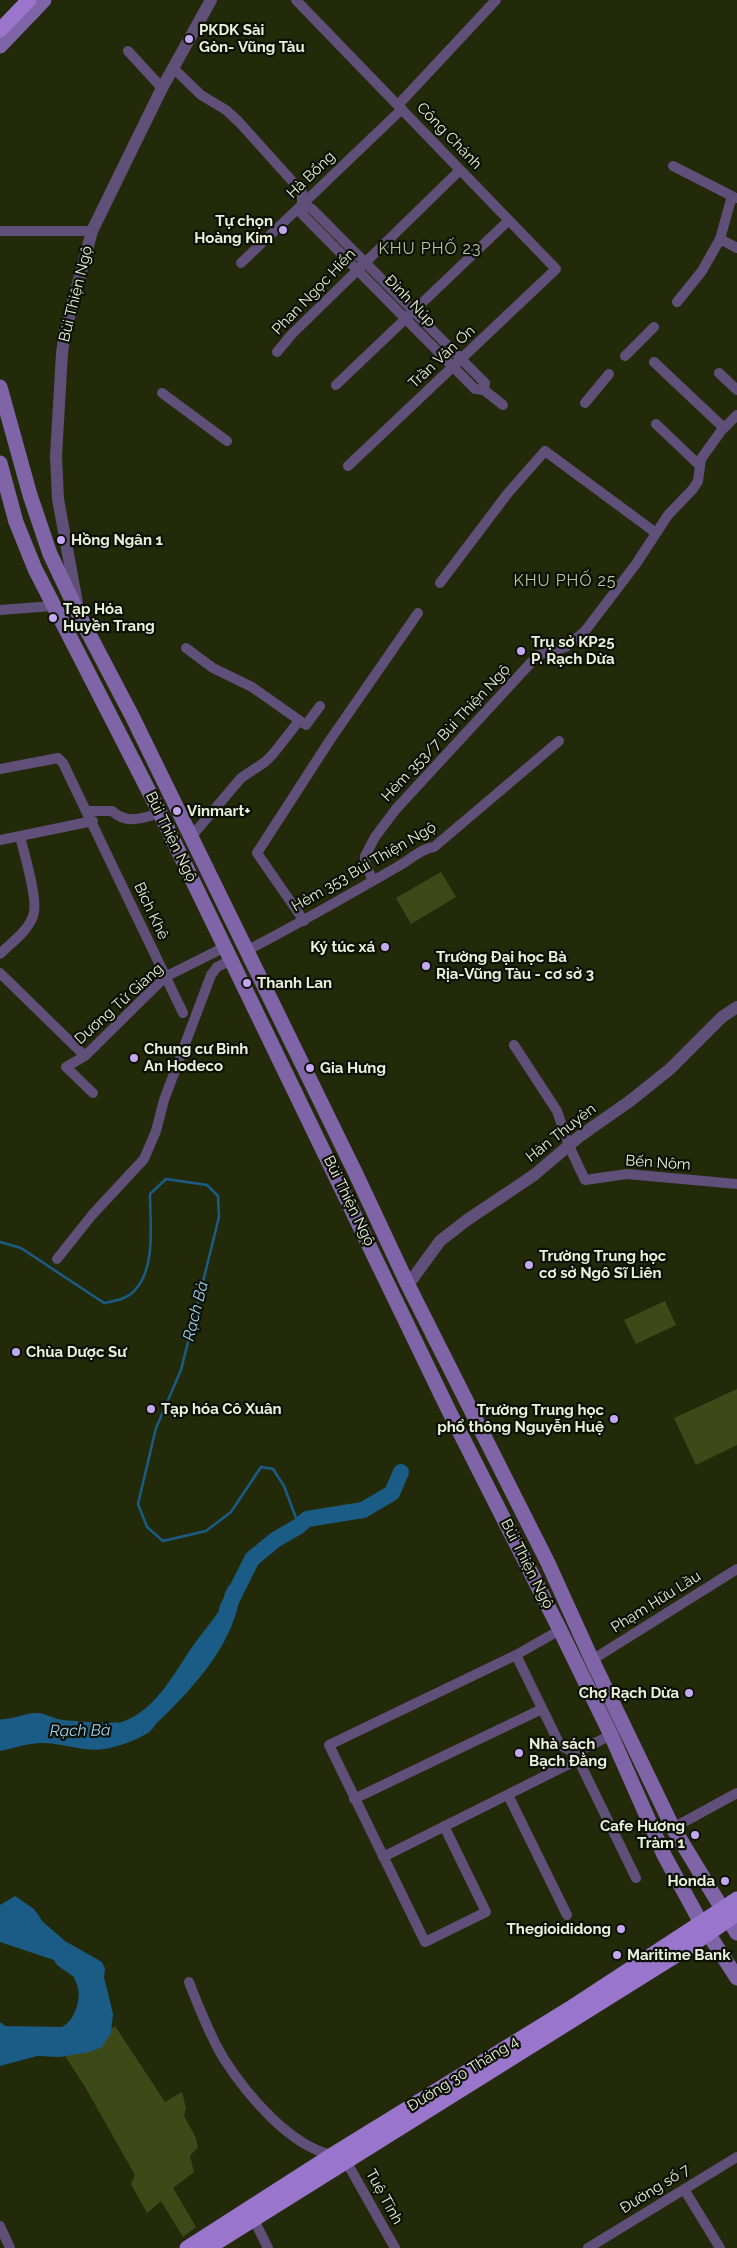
<!DOCTYPE html>
<meta charset="utf-8">
<style>
body{margin:0}
canvas{display:block;background:#222a0a}
</style>
<canvas width="737" height="2248"></canvas>
<script>
const c = document.querySelector('canvas').getContext('2d');
c.lineJoin = 'round';
function fill(path, color) {
  c.fillStyle = color;
  c.fill(path, 'evenodd');
}
function trace(path, color, width, dash) {
  c.strokeStyle = color;
  c.lineWidth = width;
  c.lineCap = dash ? 'butt' : 'round';
  c.setLineDash(dash || []);
  c.stroke(path);
}
function write(font, color, halo, rows, align = 'center') {
  c.font = font + ' Raleway,sans-serif';
  c.lineWidth = 4.5;
  c.setLineDash([]);
  c.textBaseline = 'middle';
  c.strokeStyle = halo;
  c.fillStyle = color;
  for (const [text, x, y, turn = 0] of rows) {
    c.save();
    c.translate(x, y);
    c.rotate((+turn || 0) * Math.PI / 180);
    c.textAlign = isNaN(turn) ? turn : align;
    if (halo) c.strokeText(text, 0, 0);
    c.fillText(text, 0, 0);
    c.restore();
  }
}
fill(new Path2D(`
 M441,872l15,25 -45,27 -15,-26z
 M665,1301l11,24 -40,19 -12,-24z
 M737,1389v56l-41,20 -22,-47z
 M115,2026l50,76 17,-10 4,16 -2,8 12,22 2,9 -8,9 4,16 -21,16 23,39 -13,10 -22,-36 -14,12 -16,-29 4,-9 -51,-90 -23,-35 38,-13z`), '#3d4a17');
fill(new Path2D(`
 M229,1585l12,6c-7,52 -44,93 -81,129 -5,3 -8,11 -12,13 -14,8 -28,13 -43,16 -21,3 -39,-5 -60,-6 -14,-1 -31,5 -45,8v-31l2,-1c13,0 24,-7 37,-6 7,1 12,4 18,6 8,2 58,5 65,3 37,-13 54,-54 76,-83 10,-14 21,-25 28,-41l-2,-3z
 M15,1896l19,13 9,13 22,19 37,21 3,7 -1,8 9,37 -2,19 -9,14 -12,5 -30,5 -23,-1 -37,10v-44l5,4 57,1c12,-6 19,-26 16,-39 -1,-4 -3,-7 -4,-11l-17,-12 -3,-5 -54,-18v-37z`), '#1a5c85');
trace(new Path2D(`
 M0,1242l21,6 83,55c11,-2 24,-4 32,-14 20,-23 14,-66 14,-95l16,-15 41,6 11,11 1,21 -38,153 -25,58 -18,76 9,23 16,14 43,-10 25,-19 30,-45 12,2 11,17 15,40`), '#1a5c85', 2.5);
trace(new Path2D(`
 M227,1609l25,-50 23,-19 24,-14 8,-7 56,-9 29,-17 9,-21`), '#1a5c85', 16);
trace(new Path2D(`
 M296,0l260,269 -208,197
 M128,51l34,37
 M173,68l28,27 25,15 13,12 63,70v22l173,175 9,1 19,15
 M398,105l98,-105
 M673,166l63,32
 M302,203l10,6 173,174 -1,7
 M0,231h92
 M720,239l17,9
 M241,263l161,-154
 M677,302l25,-31 18,-32 12,-43
 M277,352l15,-18 168,-164
 M625,356l29,-29
 M654,362l70,66
 M719,373l18,17
 M336,385l173,-165
 M162,393l65,48
 M585,403l24,-29
 M656,424l43,41
 M440,583l68,-90 37,-42 111,82
 M0,610l53,-4
 M186,648l27,20 39,19 54,38 14,-19
 M0,769l58,-11 5,5 120,250
 M88,811h24c15,14 31,7 48,2
 M191,837l50,-59 24,-16 8,-8 26,-33
 M0,840l93,-19
 M373,881l-8,-18v-7l10,-19 21,-28 142,-154 28,-8 19,-16 51,-67 32,-49 25,-26 5,-8 3,-22 20,-28 16,-16
 M304,921l-47,-68 73,-113 88,-127
 M246,951c52,-27 101,-55 151,-84 11,-6 25,-19 37,-20l125,-106
 M0,954c11,-11 28,-23 33,-38 6,-15 -9,-62 -13,-80
 M0,973l85,83
 M514,1045l43,66 12,35 16,34 42,-6 110,10
 M93,1093l-27,-26 19,-11 80,-79 60,-30
 M57,1259l35,-44 52,-56 12,-28 8,-31 47,-125 6,-8 14,-7
 M516,1655l44,90 15,8 36,-18
 M592,1660l145,-91
 M576,1755l60,123
 M508,1795l59,120
 M354,1799l188,-90
 M444,1826l42,86 -61,30 -96,-197 187,-90 44,-25
 M673,1828l64,-35
 M383,1857l196,-98
 M189,1982c10,26 21,54 35,77 23,36 66,87 108,96
 M346,2161l49,87
 M684,2189l36,59
 M254,2220l14,28
 M0,2226l10,22
 M588,2248l149,-91`), '#5f4f79', 10);
trace(new Path2D(`
 M77,603l-19,-104 -2,-43 6,-103 3,-21 27,-101 70,-143 49,-88
 M408,1285l32,-44 27,-21 67,-45 46,-39 50,-35 40,-32 52,-52 15,-10`), '#5f4f79', 12);
trace(new Path2D(`
 M0,46l44,-46
 M0,387l30,108 20,59 29,61 53,101 223,456 53,113 140,278 44,97 81,168 64,105
 M0,463l16,59 19,47 125,244 289,598 111,219 51,105 53,120 36,66 37,57`), '#8064a8', 15);
trace(new Path2D(`
 M0,30l29,-30
 M187,2248l145,-93 237,-146 168,-110
 M208,2248l472,-295 57,-39`), '#9975cc', 15);
for (const [x, y, r, color] of [
 [189,39,5,"#c4a7f1"],
 [283,230,5,"#c4a7f1"],
 [61,540,5,"#c4a7f1"],
 [53,618,5,"#c4a7f1"],
 [521,651,5,"#c4a7f1"],
 [177,811,5,"#c4a7f1"],
 [385,947,5,"#c4a7f1"],
 [426,966,5,"#c4a7f1"],
 [247,983,5,"#c4a7f1"],
 [134,1058,5,"#c4a7f1"],
 [310,1068,5,"#c4a7f1"],
 [529,1265,5,"#c4a7f1"],
 [16,1352,5,"#c4a7f1"],
 [151,1409,5,"#c4a7f1"],
 [614,1419,5,"#c4a7f1"],
 [689,1693,5,"#c4a7f1"],
 [519,1753,5,"#c4a7f1"],
 [695,1835,5,"#c4a7f1"],
 [725,1881,5,"#c4a7f1"],
 [621,1929,5,"#c4a7f1"],
 [617,1955,5,"#c4a7f1"]
]) {
  const dot = new Path2D();
  dot.arc(x, y, r, 0, 2 * Math.PI);
  c.fillStyle = color;
  c.fill(dot);
  trace(dot, '#0d1105', 2);
}
write('bold 15px', '#eaf0dd', '#0d1105', [
 ["PKDK Sài",199,30],
 ["Gòn- Vũng Tàu",199,47],
 ["Tự chọn",273,221,"right"],
 ["Hoàng Kim",273,238,"right"],
 ["Hồng Ngân 1",71,540],
 ["Tạp Hóa",63,609],
 ["Huyền Trang",63,626],
 ["Trụ sở KP25",531,642],
 ["P. Rạch Dừa",531,659],
 ["Vinmart+",187,811],
 ["Ký túc xá",375,947,"right"],
 ["Trường Đại học Bà",436,957],
 ["Rịa-Vũng Tàu - cơ sở 3",436,974],
 ["Thanh Lan",257,983],
 ["Chung cư Bình",144,1049],
 ["An Hodeco",144,1066],
 ["Gia Hưng",320,1068],
 ["Trường Trung học",539,1256],
 ["cơ sở Ngô Sĩ Liên",539,1273],
 ["Chùa Dược Sư",26,1352],
 ["Tạp hóa Cô Xuân",161,1409],
 ["Trường Trung học",604,1410,"right"],
 ["phổ thông Nguyễn Huệ",604,1427,"right"],
 ["Chợ Rạch Dừa",679,1693,"right"],
 ["Nhà sách",529,1744],
 ["Bạch Đằng",529,1761],
 ["Cafe Hương",685,1826,"right"],
 ["Tràm 1",685,1843,"right"],
 ["Honda",715,1881,"right"],
 ["Thegioididong",611,1929,"right"],
 ["Maritime Bank",627,1955]
], 'left');
write('15px', '#eaf0dd', '#0d1105', [
 ["Công Chánh",449,136,46],
 ["Hà Bổng",311,175,-44],
 ["Phan Ngọc Hiển",314,292,-46],
 ["Bùi Thiện Ngộ",76,294,-76],
 ["Đinh Núp",410,301,46],
 ["Trần Văn Ơn",442,357,-43],
 ["Hẻm 353/7 Bùi Thiện Ngộ",446,733,-47],
 ["Bùi Thiện Ngộ",171,837,64],
 ["Hẻm 353 Bùi Thiện Ngộ",364,867,-30],
 ["Bích Khê",151,911,65],
 ["Dương Tử Giang",119,1004,-42],
 ["Hàn Thuyên",561,1133,-38],
 ["Bến Nôm",658,1163,4],
 ["Bùi Thiện Ngộ",349,1201,64],
 ["Bùi Thiện Ngộ",527,1564,63],
 ["Phạm Hữu Lầu",656,1602,-32],
 ["Đường 30 Tháng 4",463,2074,-32],
 ["Đường số 7",655,2189,-32],
 ["Tuệ Tĩnh",384,2197,61]
]);
c.letterSpacing = '1px';
write('16px', '#bac6a1', '#0d1105', [
 ["KHU PHỐ 23",430,249],
 ["KHU PHỐ 25",565,581]
]);
c.letterSpacing = '0px';
write('italic 16px', '#a0d2f7', '#0d1105', [
 ["Rạch Bà",196,1311,-76],
 ["Rạch Bà",80,1731,-1]
]);
</script>
